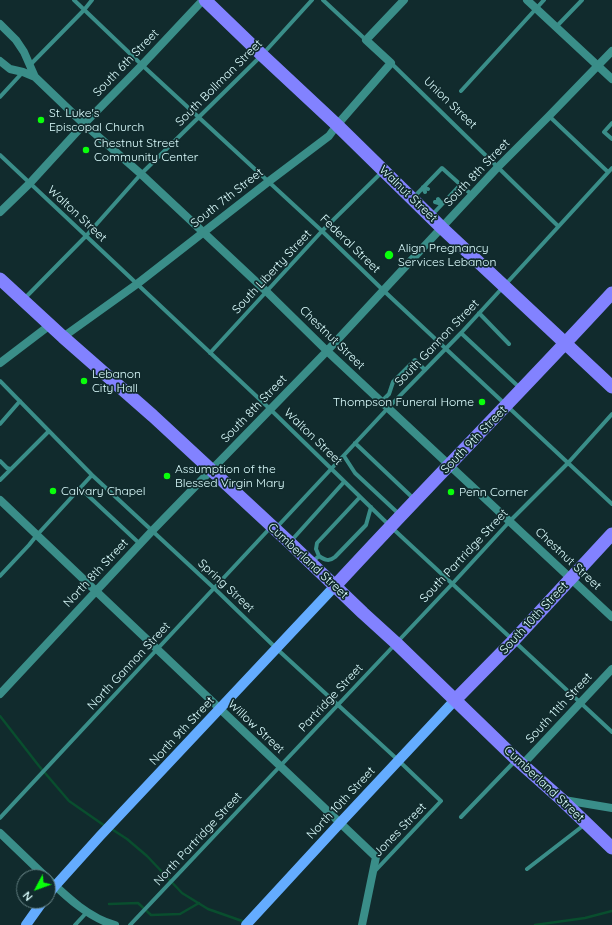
<!DOCTYPE html>
<style>
body{margin:0}
#map{position:relative;width:612px;height:925px;overflow:hidden;background:#112b2d;font-family:Quicksand,sans-serif}
canvas{display:block}
.north{position:absolute;left:16px;top:869px;width:40px;height:40px;box-sizing:border-box;background:#112b2d;border:1px solid #637f81;border-radius:50%;rotate:229deg;font-size:11px;font-weight:700;line-height:16px;text-align:center;color:#ddfeff}
.north::after{content:'';display:block;margin:auto;width:14px;height:18px;background:#09ff0b;clip-path:polygon(50% 0,100% 100%,50% 72%,0 100%)}
</style>
<div id="map">
<canvas width="612" height="925"></canvas>
<div class="north">N</div>
</div>
<script>
const c = document.querySelector('canvas').getContext('2d');
c.lineJoin = 'round';
function trace(path, color, width, dash) {
  c.strokeStyle = color;
  c.lineWidth = width;
  c.lineCap = dash ? 'butt' : 'round';
  c.setLineDash(dash || []);
  c.stroke(path);
}
function write(font, color, halo, rows, align = 'center') {
  c.font = font + ' Quicksand,sans-serif';
  c.lineWidth = 3.5;
  c.setLineDash([]);
  c.textBaseline = 'middle';
  c.strokeStyle = halo;
  c.fillStyle = color;
  for (const [text, x, y, turn = 0] of rows) {
    c.save();
    c.translate(x, y);
    c.rotate((+turn || 0) * Math.PI / 180);
    c.textAlign = isNaN(turn) ? turn : align;
    if (halo) c.strokeText(text, 0, 0);
    c.fillText(text, 0, 0);
    c.restore();
  }
}
trace(new Path2D(`
 M0,716l39,50 30,35 36,25
 M110,828l17,11 20,17 35,37 26,16 37,13
 M109,904l29,-1 13,12 29,-1 19,-11
 M535,925l50,-7 27,-7`), '#094e2e', 2.5);
trace(new Path2D(`
 M74,0l68,65 180,166 62,60 228,213
 M323,0l43,40
 M556,27l26,-27
 M391,63c56,54 111,109 167,163
 M29,66l55,-56 8,-10
 M461,91l83,-91
 M0,97l23,-25
 M549,116l59,56
 M612,123l-8,9 8,7
 M0,155l270,254 120,117 222,206
 M425,192l-2,-5 5,2
 M414,197l28,-29 30,27
 M435,202l7,2 -4,-5
 M432,215l28,-30
 M24,299l62,-63 55,-62 121,-119 50,-55
 M479,313l30,31
 M461,333l59,55
 M210,353l112,-122 60,-59
 M0,381l92,94 123,114 62,60 121,111 43,41 -66,70
 M382,401l7,-7 4,-12 22,-22 10,10
 M0,424l20,-23
 M355,443l59,56
 M344,456l11,17 45,42
 M0,461l7,7 3,1
 M0,480l49,-49
 M80,488l60,56
 M277,527l111,-119 73,-75 151,-165
 M291,541l53,-59
 M319,556c6,4 10,6 16,1l31,-32 5,-18
 M312,562l7,-6 -3,-7 1,-6 43,-46
 M0,576l29,-31 8,-10 55,-60
 M461,817l54,-56
 M0,818l271,-291
 M527,869l57,-44
 M75,925l12,-13
 M130,925l323,-342 57,-62 58,-58 44,-49`), '#3a8e89', 4);
trace(new Path2D(`
 M527,0l85,79
 M0,212l30,-29 54,-59 58,-59 61,-65
 M63,337l74,-53 131,-102 61,-46 8,-11 54,-62 -25,-23 38,-40
 M523,764l89,-95
 M564,800l48,8
 M0,833l46,44
 M48,879c19,18 41,39 67,46`), '#3a8e89', 8);
trace(new Path2D(`
 M0,24l16,16 8,12 11,25
 M0,61l10,8 13,3 12,5 49,47 57,50 62,58 64,60 60,59 285,266
 M0,363l50,-38
 M0,500l376,357 -14,68
 M0,694l152,-163 175,-180 170,-183 52,-52 63,-65`), '#3a8e89', 8);
trace(new Path2D(`
 M48,895l7,-9 45,-50 235,-250
 M26,925l17,-24
 M246,925l94,-102 115,-123`), '#64acff', 10);
trace(new Path2D(`
 M205,0l57,55 75,70 105,103 170,159
 M0,279l63,58 90,79 136,126 74,71 33,30 120,116 45,40 51,49
 M335,586c91,-99 186,-194 277,-293
 M455,700l58,-59 99,-107`), '#8282ff', 13);
for (const [x, y, r, color] of [
 [41,120,4,"#09ff0b"],
 [86,150,4,"#09ff0b"],
 [389,255,5,"#09ff0b"],
 [84,381,4,"#09ff0b"],
 [482,402,4,"#09ff0b"],
 [167,476,4,"#09ff0b"],
 [53,491,4,"#09ff0b"],
 [451,492,4,"#09ff0b"]
]) {
  const dot = new Path2D();
  dot.arc(x, y, r, 0, 2 * Math.PI);
  c.fillStyle = color;
  c.fill(dot);
  trace(dot, '#112b2d', 1.5);
}
write('12px', '#ddfeff', '#112b2d', [
 ["South 6th Street",126,63,-46],
 ["South Bollman Street",219,83,-45],
 ["Union Street",450,103,44],
 ["South 8th Street",477,173,-46],
 ["Walnut Street",408,194,44],
 ["South 7th Street",227,198,-38],
 ["Walton Street",77,214,43],
 ["Federal Street",350,244,44],
 ["South Liberty Street",272,272,-47],
 ["Chestnut Street",332,338,44],
 ["South Gannon Street",437,343,-46],
 ["South 8th Street",254,409,-46],
 ["Walton Street",313,437,44],
 ["South 9th Street",474,440,-46],
 ["South Partridge Street",464,556,-47],
 ["Chestnut Street",568,559,43],
 ["Cumberland Street",308,561,43],
 ["North 8th Street",96,573,-47],
 ["Spring Street",226,586,43],
 ["South 10th Street",534,618,-47],
 ["North Gannon Street",129,666,-47],
 ["Partridge Street",331,698,-47],
 ["South 11th Street",559,708,-47],
 ["Willow Street",256,727,43],
 ["North 9th Street",182,731,-47],
 ["Cumberland Street",544,784,43],
 ["North 10th Street",341,803,-47],
 ["Jones Street",400,830,-46],
 ["North Partridge Street",198,839,-47]
]);
write('12px', '#ddfeff', '#112b2d', [
 ["St. Luke's",49,113],
 ["Episcopal Church",49,127],
 ["Chestnut Street",94,143],
 ["Community Center",94,157],
 ["Align Pregnancy",398,248],
 ["Services Lebanon",398,262],
 ["Lebanon",92,374],
 ["City Hall",92,388],
 ["Thompson Funeral Home",474,402,"right"],
 ["Assumption of the",175,469],
 ["Blessed Virgin Mary",175,483],
 ["Calvary Chapel",61,491],
 ["Penn Corner",459,492]
], 'left');
</script>
